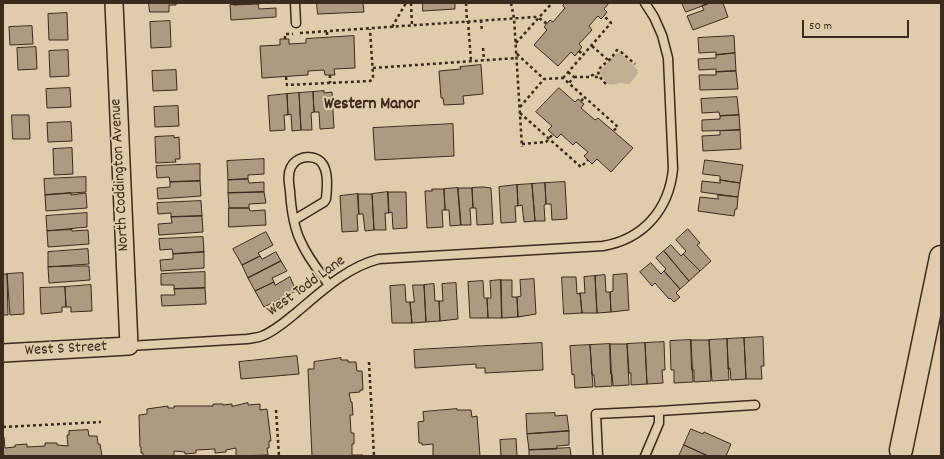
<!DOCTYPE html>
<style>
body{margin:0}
#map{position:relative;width:944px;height:459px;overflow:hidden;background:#e0ccab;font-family:Dekko,sans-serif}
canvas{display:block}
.frame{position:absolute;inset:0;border:4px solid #3b2a1e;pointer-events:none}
.scale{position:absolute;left:802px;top:20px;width:107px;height:18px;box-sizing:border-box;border:2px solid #3b2a1e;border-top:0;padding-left:5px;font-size:12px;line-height:14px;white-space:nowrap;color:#3b2a1e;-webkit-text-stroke:3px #e0ccab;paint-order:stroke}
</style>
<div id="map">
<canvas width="944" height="459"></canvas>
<div class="frame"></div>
<div class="scale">50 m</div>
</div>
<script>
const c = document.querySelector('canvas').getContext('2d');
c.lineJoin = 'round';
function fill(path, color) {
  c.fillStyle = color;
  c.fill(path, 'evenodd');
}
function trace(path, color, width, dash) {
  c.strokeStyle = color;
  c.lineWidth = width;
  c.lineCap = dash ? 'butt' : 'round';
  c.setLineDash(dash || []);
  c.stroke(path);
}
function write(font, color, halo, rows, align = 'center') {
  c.font = font + ' Dekko,sans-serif';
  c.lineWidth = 4;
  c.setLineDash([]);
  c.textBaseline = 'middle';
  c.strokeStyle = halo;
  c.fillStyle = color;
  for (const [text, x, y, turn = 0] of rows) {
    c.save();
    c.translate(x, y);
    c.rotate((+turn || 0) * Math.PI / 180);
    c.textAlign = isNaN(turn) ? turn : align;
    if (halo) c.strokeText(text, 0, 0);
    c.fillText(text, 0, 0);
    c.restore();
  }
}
fill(new Path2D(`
 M619,52l18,17 1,4 -8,11 -10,-1 -9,2 -4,-2 -8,-10c3,-5 16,-18 20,-21z`), '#c2ae91');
const building = new Path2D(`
 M149,3h27v2h-7v7h-19z
 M234,3h40l-40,2z
 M317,3h46l1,9 -46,2z
 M423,3h32v6l-32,2z
 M565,3h44l-5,6 3,3 -3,4 -3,3 -3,-3 -9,10 3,4 -13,14 3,3 -7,9 -4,-4 -13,14 -24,-21 13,-15 -3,-3 6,-7 3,2 12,-14 -2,-2z
 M682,3h28l-24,9z
 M710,3h13l5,14 -35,13 -6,-14 17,-6 -2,-4z
 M258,4l1,5 17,-1v9l-45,3 -1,-15z
 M67,13l1,27h-19l-1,-26z
 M170,21l1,26 -20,1 -1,-26z
 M32,26l1,18 -23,1 -1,-18z
 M354,36l1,32 -21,1 1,6h-10l-1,-5 -16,1v4l-46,3 -2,-32 20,-1v-6h9v5l17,-1v-4z
 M734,36l1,17 -19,2v-3l-17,1 -1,-15z
 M36,47l1,22 -19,1 -1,-22z
 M68,50l1,26 -19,1 -1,-26z
 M735,53l1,18 -20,1v-3l-17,1 -1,-11 18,-1v-3z
 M481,65l2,29 -20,2 1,8 -20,1 -1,-7h-2l-2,-27 22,-2 -1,-2z
 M176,70l1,20 -24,1 -1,-20z
 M736,71l2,18 -38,1 -1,-15h17v-3z
 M70,88l1,19 -24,1 -1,-19z
 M559,88l16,14 3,-3 6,5 -3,4 14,12 3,-2 35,30 -22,24 -14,-13 -5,5 -8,-8 4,-4 -12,-10 -3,3 -12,-11 -4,4 -9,-8 4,-4 -16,-14z
 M324,91v2l8,-1 2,36 -14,1 -1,-17h-5l-1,-20z
 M313,92l1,20 -3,1 1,17h-11l-2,-37z
 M299,93l2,37 -9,1 -1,-17 -3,1 -1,-21z
 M287,94l1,21h-4l1,15 -15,1 -2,-35z
 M737,97l2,18 -19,1 -1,-4 -17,1 -1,-14z
 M178,106l1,20 -24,1 -1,-20z
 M12,115h17l1,24h-17z
 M739,115l1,15 -38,1v-11l18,-1v-3z
 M71,122l1,19 -24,1 -1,-19z
 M453,124l1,32 -79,4 -2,-32z
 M740,130l1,19 -38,2 -1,-15 18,-1v-4z
 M174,136v2l5,-1 1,22h-5l1,3 -20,1 -1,-26z
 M72,148l1,26 -19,1 -1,-26z
 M264,159v15l-16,1v4l-20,1 -1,-19z
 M705,160l38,5 -3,18 -20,-3v-4l-17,-2z
 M200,164v17l-30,1 -1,-5 -12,1 -1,-12z
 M86,177v15l-41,3 -1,-16z
 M248,179l1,4 15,-1v10l-36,1v-13z
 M720,180l20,3 -2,14 -37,-5 1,-11 18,2z
 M200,181l1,15 -43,3 -1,-11 13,-1v-5z
 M565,182l2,37 -15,1 -1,-16h-5l-1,-21z
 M545,183l1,21 -2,1 1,16h-10l-3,-37z
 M532,184l3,37 -11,1 -2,-17 -4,1 -1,-21z
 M517,185l1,21h-3l1,16 -15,1 -2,-36z
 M483,187l8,1 2,36 -16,1 -1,-17h-3l-1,-20z
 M458,188l3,37 -11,1 -1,-16h-4l-1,-21z
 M458,188h14l1,20h-3l1,17h-10z
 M432,189h12l1,21h-3l1,17 -16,1 -2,-37h7z
 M264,192l2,11 -17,1v4h-20l-1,-15z
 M388,192l1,21h-4l1,17h-12l-2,-36z
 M388,192h18l1,36 -14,1 -1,-17 -3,1z
 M71,193v2l15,-2 1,15 -41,3 -1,-16z
 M358,194l1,20 -2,1 1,16 -16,1 -2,-36z
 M358,194h14l2,36 -9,1 -2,-17h-4z
 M718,195l20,2 -1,12h-2l-1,7 -36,-5 2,-14 18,2z
 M201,201l1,15 -31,1v-4l-13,1 -1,-11z
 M229,208h20l1,3 15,-1 1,15 -37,2z
 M87,213v14l-40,4 -1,-15z
 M202,216l1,16 -44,3 -1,-11 14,-1 -1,-6z
 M688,229l12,14 -3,2 14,16 -11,10 -17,-17 3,-3 -10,-11z
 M72,230v1l16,-1 1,14 -41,3 -1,-16z
 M266,232l7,13 -15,8 2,3 -18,9 -9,-16z
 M203,237l1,15 -31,2 -1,-5 -12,1 -1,-11z
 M671,245l10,11 2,-2 17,17 -11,10 -25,-30z
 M88,249l1,15 -41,3v-15z
 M664,251l25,30 -9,8 -16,-18 2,-2 -10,-11z
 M204,252v16l-43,3 -1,-11 13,-1v-5z
 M276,252l5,9 -33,17 -6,-13 18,-9 2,3z
 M281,261l6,10 -15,7 2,4 -19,9 -7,-13z
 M651,263l10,11 3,-3 16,18 -4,4 4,4 -6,5 -4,-4 -1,1 -14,-16 -3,3 -12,-14z
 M74,266h15l1,14 -41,3 -1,-16z
 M205,272v16l-31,1v-4h-13v-11z
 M23,273l1,41 -14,1 -3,-41z
 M3,274h4l1,41h-5z
 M627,274l2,36 -18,2 -1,-20 3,-1v-16z
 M605,275l1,17h4l1,20 -14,1 -2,-37z
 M595,276l2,37h-15l-2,-20h5l-1,-16z
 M290,277l6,14 -32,16 -9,-16 19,-9 1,3z
 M562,277h14l1,17 3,-1 2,20 -18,1z
 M534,279l2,35 -18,3 -1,-20 4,-1 -1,-16z
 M501,280l1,38h-14l-1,-20h4l-1,-17z
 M501,280h11v17h5l1,20 -16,1z
 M483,281l1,17h3l1,20h-18l-2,-36z
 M456,283l2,36 -18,2 -1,-20h4l-1,-17z
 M434,284l1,17h4l1,20 -14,1 -2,-37z
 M91,285l1,26 -21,1v-5h-5l-1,-20z
 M405,285l1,17h4l2,21h-20l-2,-37z
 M413,285h11l2,37 -14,1 -2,-21h4z
 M65,287l1,20h-4v5l-21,2 -1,-26z
 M205,288l1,16 -44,2 -1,-11h14l-1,-6z
 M763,337l1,29h-3l1,13h-16l-2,-41z
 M744,338l2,41 -15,1 -1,-12 -2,1 -1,-30z
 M727,339l2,41 -17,1 -3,-41z
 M691,340l2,42 -19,1v-13h-3l-1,-29z
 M691,340h18l2,41 -17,1v-12h-2z
 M664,342l1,28h-3l1,13 -16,1 -2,-41z
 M542,343l1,27 -58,3v-5h-9v-4l-61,4 -1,-18z
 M645,343l2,41 -16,1v-12h-2l-2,-29z
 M610,344l2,42 -17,1 -1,-12h-2l-2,-30z
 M610,344h17l2,41 -16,1 -1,-12h-1z
 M590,345l3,42 -18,1 -1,-14 -2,1 -2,-29z
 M297,356l2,18 -58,5 -2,-17z
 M341,358v2h7v2h8l1,9h5l1,19h-3v2l-11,1 2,9h1l1,13h-3l1,18h3v11h-2v11h11v1h-51l-4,-87h6v-7z
 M248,403v2l12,-1v6l7,-1 4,32h-2v7h-2l1,7 -32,1v-8l-10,2v2l-11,1v-4l-19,1v3l-11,1v-2l-11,-1v5h-31v-3h-2v-6h-1l-1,-32 8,-1v-5l21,-3v2h6v-2h39v-2h10v1l9,-1v2z
 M457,409v1h14l1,7 5,-1 3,40h-49l2,-1v-11l-11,1v-2h-3l-1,-21 6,-1 -1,-9z
 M555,413v3l12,-1 2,16 -42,3 -1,-20z
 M691,429l12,5 1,-2 27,12 -5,12h-18l-24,-11z
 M88,430l1,6h8l1,8h2l2,12h-99v-18l1,-1 1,11 10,-1v-2l12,-1v3l18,-1v-3h12v2l11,1 -1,-11h2v-4z
 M569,431v14l-12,1v3l-28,1 -2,-16z
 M516,439l1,17h-16l-1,-16z
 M684,445l24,11h-29z
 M570,448l1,8h-42v-6z`);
fill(building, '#ad9a80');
trace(building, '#3b2a1e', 1);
const service = new Path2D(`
 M295,3l1,20
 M294,220l30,-18 2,-3c1,-9 2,-22 -1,-30 -5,-16 -27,-15 -34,-2 -4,8 -2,16 -1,24 1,16 4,37 11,51 7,16 18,29 28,43
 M129,346l118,-7c5,-1 10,-1 15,-3 13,-5 24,-15 35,-24 25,-21 50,-45 82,-53l224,-13c41,-7 66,-37 70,-77l-5,-111 -6,-23 -8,-18 -9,-14
 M598,456l-2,-42 63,-3
 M645,456l14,-33v-12l96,-6`);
const minor = new Path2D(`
 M3,353l126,-7 -15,-343`);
const motorway = new Path2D(`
 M901,450l40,-193`);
trace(service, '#3b2a1e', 11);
trace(minor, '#3b2a1e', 20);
trace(motorway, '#3b2a1e', 25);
trace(new Path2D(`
 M411,3l1,23
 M466,3l1,19
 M511,3l3,15 8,129
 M481,20l1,12
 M468,21l3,40
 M392,27l14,-24
 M327,32v6
 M300,33l235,-16 4,1 8,6
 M285,39v-5h8
 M516,43l36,-40
 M592,46l16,14
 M483,48l1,12
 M579,51l4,4
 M517,54l27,25
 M373,68l144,-10
 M568,72l6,5 -5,6
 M330,75v8
 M286,77l1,8 83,-4 3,-2v-4l-3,-46
 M574,77h16v-1l3,-1v2h5
 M563,78l48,-55 -7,-7
 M606,84c-11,-11 -10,-14 2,-23 4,-3 6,-7 9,-11l4,2 14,12
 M581,101l4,-4
 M520,107l24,-28 19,-1 55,49 -5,4
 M520,113l61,54 7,-7
 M522,144l24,-2 7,-8
 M369,362l5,94
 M276,410l3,46
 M3,427l98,-5`), '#3b2a1e', 2.5, [3, 3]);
trace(service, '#e0ccab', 8);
trace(minor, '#e0ccab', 17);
trace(motorway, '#e0ccab', 22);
write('16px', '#3b2a1e', '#e0ccab', [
 ["North Coddington Avenue",121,175,-93],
 ["West Todd Lane",307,287,-36],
 ["West S Street",66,350,-3]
]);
write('bold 17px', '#3b2a1e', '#e0ccab', [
 ["Western Manor",372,106]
]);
</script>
